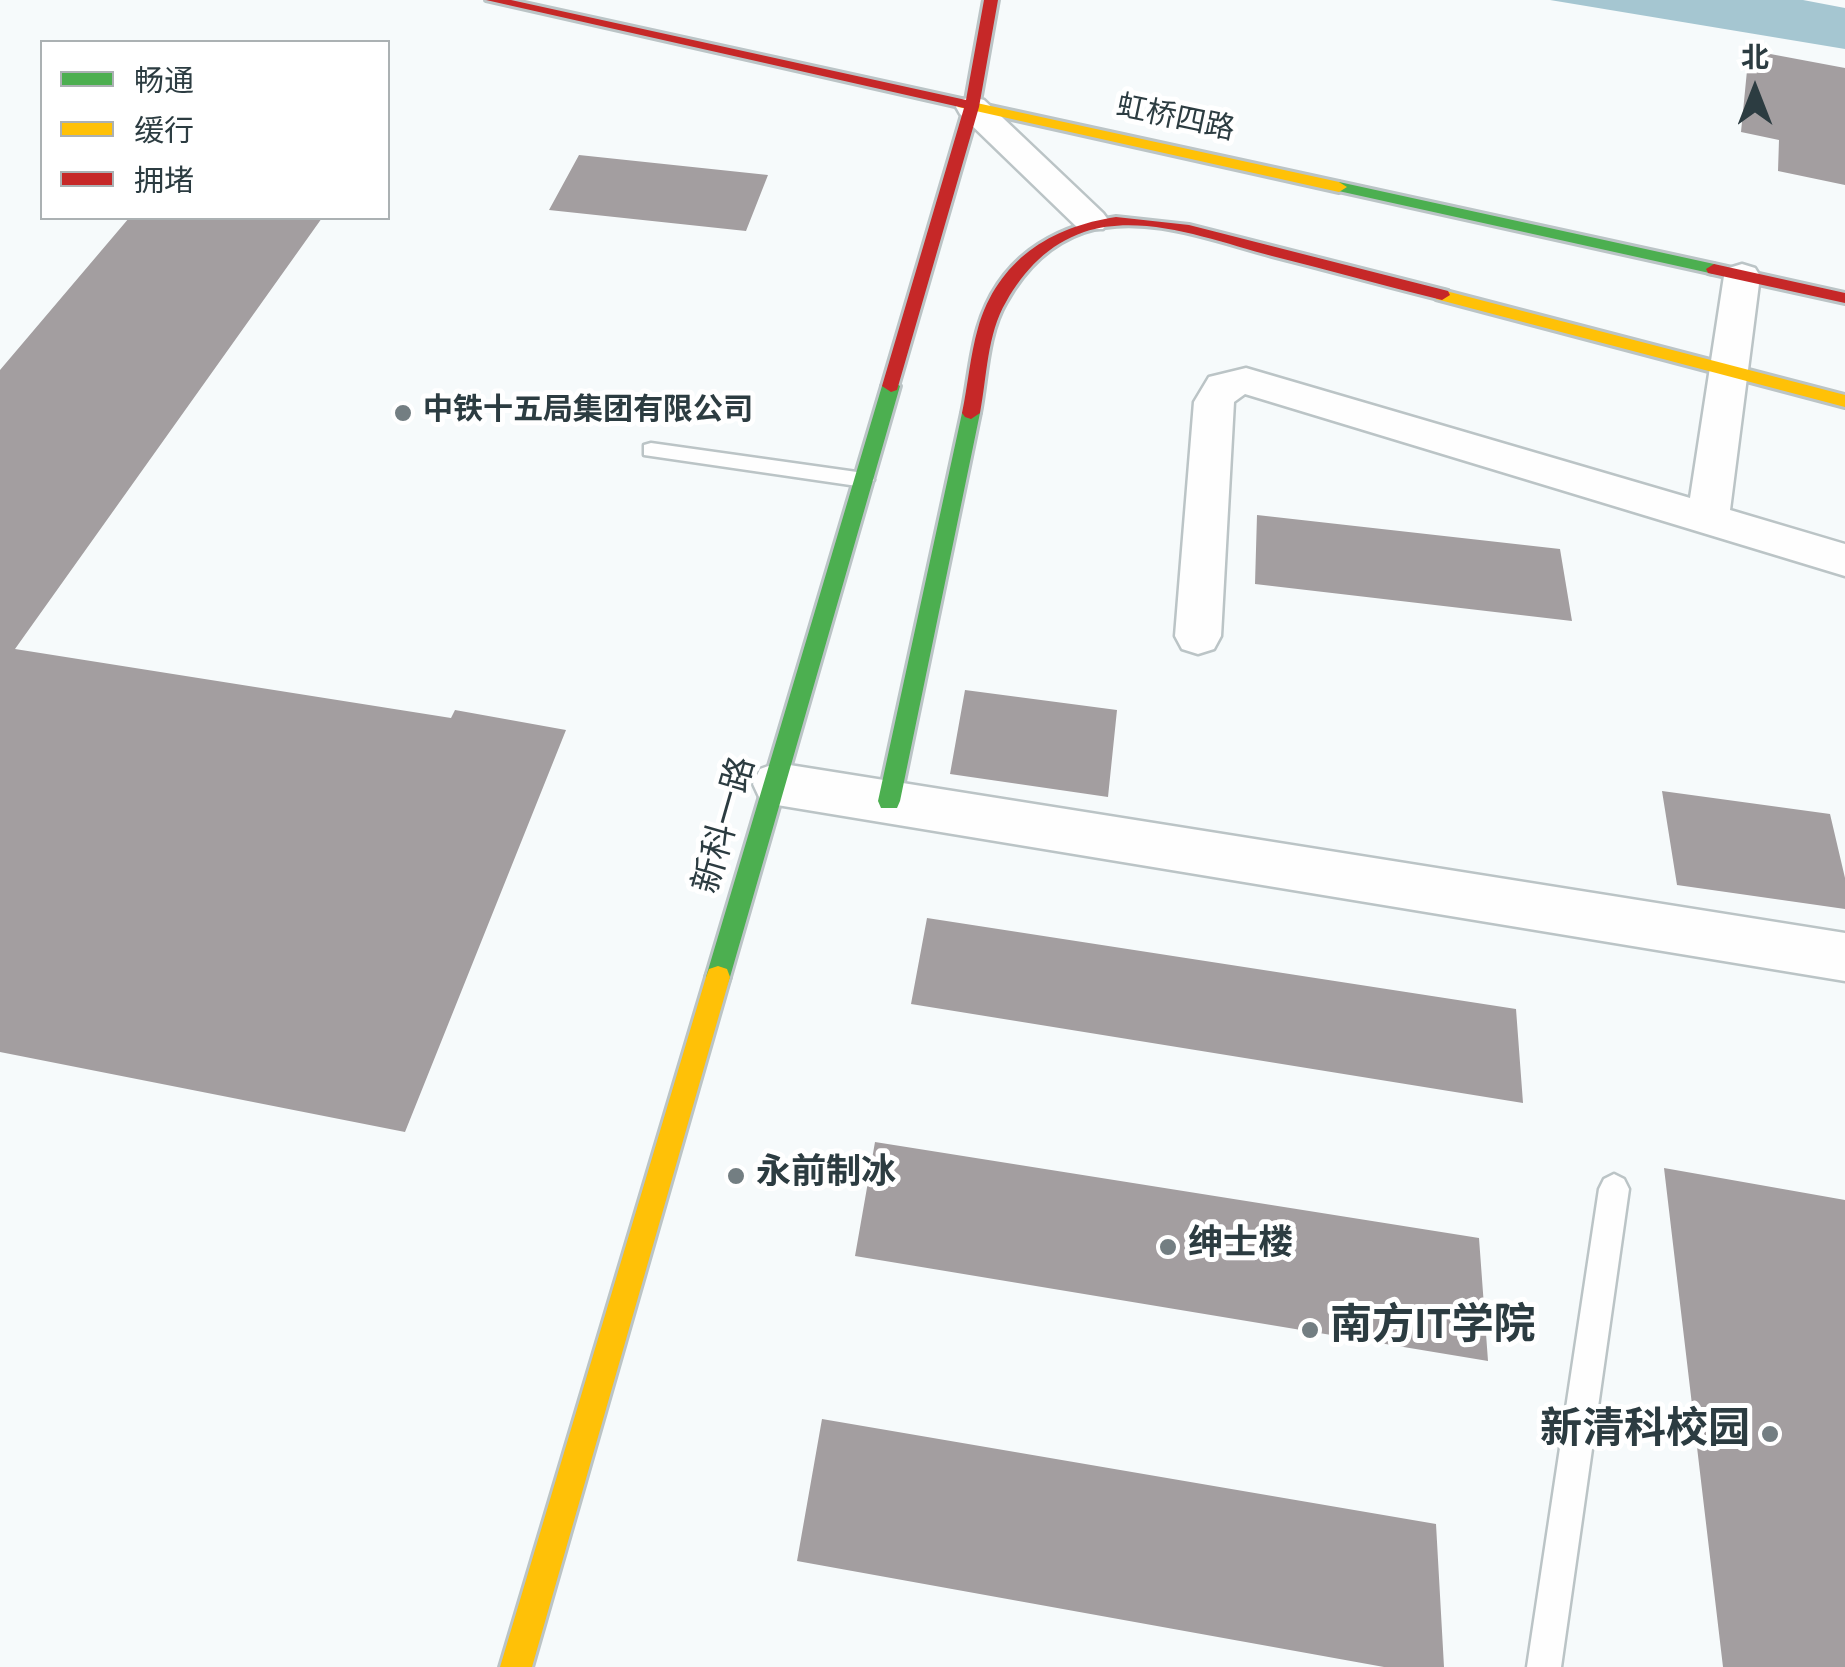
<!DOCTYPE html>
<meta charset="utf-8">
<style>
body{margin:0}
#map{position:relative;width:1845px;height:1667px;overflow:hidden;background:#f6fafb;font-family:Overpass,"Noto Sans SC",sans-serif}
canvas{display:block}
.legend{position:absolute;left:40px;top:40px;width:350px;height:180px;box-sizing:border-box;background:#fff;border:2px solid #abb1b3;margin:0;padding:12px 18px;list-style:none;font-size:30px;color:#2c3c41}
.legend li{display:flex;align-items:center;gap:20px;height:50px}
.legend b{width:50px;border:2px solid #abb1b3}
.north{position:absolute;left:1705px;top:40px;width:100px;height:100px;-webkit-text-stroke:8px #fff;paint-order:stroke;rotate:0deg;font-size:28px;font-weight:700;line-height:40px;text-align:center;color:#2c3c41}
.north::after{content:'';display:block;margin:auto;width:35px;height:45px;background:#2c3c41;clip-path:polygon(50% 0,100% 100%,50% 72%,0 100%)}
</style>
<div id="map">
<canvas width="1845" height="1667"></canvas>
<ul class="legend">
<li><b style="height:12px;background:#4caf50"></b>畅通</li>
<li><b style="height:12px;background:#ffc107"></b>缓行</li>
<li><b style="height:12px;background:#c62828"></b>拥堵</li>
</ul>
<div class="north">北</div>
</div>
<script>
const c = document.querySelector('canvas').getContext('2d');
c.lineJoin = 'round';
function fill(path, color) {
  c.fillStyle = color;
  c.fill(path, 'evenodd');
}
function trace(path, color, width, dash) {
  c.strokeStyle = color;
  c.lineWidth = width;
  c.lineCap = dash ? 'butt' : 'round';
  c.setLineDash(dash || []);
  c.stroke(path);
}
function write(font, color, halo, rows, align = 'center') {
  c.font = font + ' Overpass,"Noto Sans SC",sans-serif';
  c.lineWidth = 10;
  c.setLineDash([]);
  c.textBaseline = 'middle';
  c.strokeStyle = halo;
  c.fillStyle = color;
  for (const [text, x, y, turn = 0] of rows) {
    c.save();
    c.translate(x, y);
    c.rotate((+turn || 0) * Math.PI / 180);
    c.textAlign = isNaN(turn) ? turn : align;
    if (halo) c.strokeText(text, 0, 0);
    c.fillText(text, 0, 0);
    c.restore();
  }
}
fill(new Path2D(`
 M1550,0h253l42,8v41z`), '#a5c6d1');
fill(new Path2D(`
 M1749,50l96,18v117l-67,-14 1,-31 -38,-8z
 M579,155l189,20 -22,56 -197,-21z
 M129,218h193l-307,431 436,69 4,-8 111,20 -161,402 -405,-80v-682z
 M1257,515l303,34 12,72 -317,-37z
 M965,690l152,20 -9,87 -158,-23z
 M1662,791l168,23 15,64v31l-168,-24z
 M927,918l589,91 7,94 -612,-99z
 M875,1142l604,96 9,123 -633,-105z
 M1664,1168l181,32v467h-122z
 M822,1419l614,105 8,143h-60l-587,-106z`), '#a39ea0');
const lane = new Path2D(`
 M651,443l213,30 10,7 -10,7 -220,-32v-10z
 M1614,1174l10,5 5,10 -68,478h-34l72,-478 5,-10z`);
const street = new Path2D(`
 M972,97l12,3 119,113 6,8 -6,8h-24l-119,-115 -4,-7 4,-7z
 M1742,264l13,4 5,8 -30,234 115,34v32l-600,-182 -11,8 -13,234 -7,13 -16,5 -16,-5 -7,-13 19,-234 15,-25 37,-9 444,130 34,-222 5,-8z
 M777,763l1068,170v48l-1068,-176 -17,-6 -7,-15 7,-15z`);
const fast = new Path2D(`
 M1339,182l375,82 8,5 -8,5 -380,-84v-6z
 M891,380l9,6 -170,591 -3,8 -9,3 -9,-3 -3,-8 176,-591z
 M971,407l9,6 -80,388 -3,7h-16l-3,-7 84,-388z`);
const slow = new Path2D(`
 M963,100l376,82 8,5 -8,5 -381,-85 -2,-3z
 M1442,290l403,105v12l-409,-108v-8z
 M718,966l9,3 3,8 -198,690h-32l206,-690 3,-8z`);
const jam = new Path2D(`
 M486,0h25l455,100 18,-100h14l-19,107 -82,283 -6,2 -9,-6 82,-278z
 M1116,217l73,8 259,66 2,4 -8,5c-57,-14 -114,-30 -170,-44 -57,-15 -129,-44 -188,-24 -35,12 -60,38 -78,70 -19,32 -19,75 -26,111l-9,6 -6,-2 -3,-4c6,-28 8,-57 16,-85 20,-68 72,-101 138,-111z
 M1714,264l131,29v10l-137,-30 -2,-4z`);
trace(lane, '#bbc4c6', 5);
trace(street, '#bbc4c6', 5);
trace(fast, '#bbc4c6', 6);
trace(slow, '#bbc4c6', 6);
trace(jam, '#bbc4c6', 6);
fill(lane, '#fefefe');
fill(street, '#fefefe');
fill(fast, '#4caf50');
fill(slow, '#ffc107');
fill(jam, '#c62828');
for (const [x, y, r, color] of [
 [403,413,10,"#737e82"],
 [736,1176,10,"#737e82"],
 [1168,1247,10,"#737e82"],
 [1310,1330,10,"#737e82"],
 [1770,1434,10,"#737e82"]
]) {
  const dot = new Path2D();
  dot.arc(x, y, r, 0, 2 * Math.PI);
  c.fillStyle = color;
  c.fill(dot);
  trace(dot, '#fff', 4);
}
write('30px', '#2c3c41', '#fff', [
 ["虹桥四路",1175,121,12]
]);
write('bold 30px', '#2c3c41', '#fff', [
 ["中铁十五局集团有限公司",423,413]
], 'left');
write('35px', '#2c3c41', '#fff', [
 ["新科一路",728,826,-74]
]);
write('bold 35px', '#2c3c41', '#fff', [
 ["永前制冰",756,1176],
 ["绅士楼",1188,1247]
], 'left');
write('bold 42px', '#2c3c41', '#fff', [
 ["南方IT学院",1330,1330],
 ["新清科校园",1750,1434,"right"]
], 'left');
</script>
